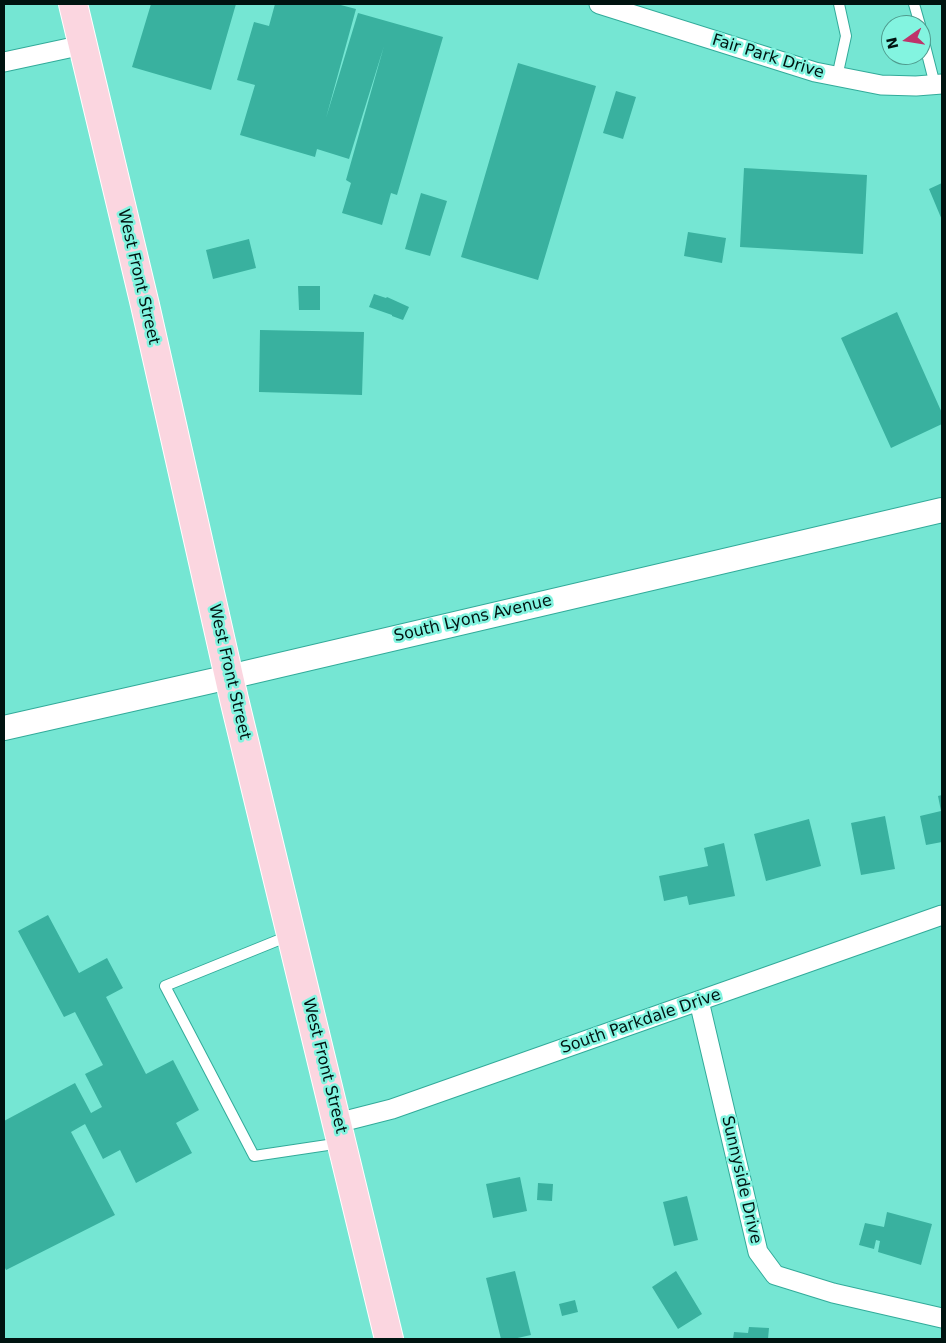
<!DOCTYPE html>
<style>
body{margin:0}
#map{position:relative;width:946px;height:1343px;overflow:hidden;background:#75e6d3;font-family:"DejaVu Sans",sans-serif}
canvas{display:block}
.frame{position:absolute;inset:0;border:5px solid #001310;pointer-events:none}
.north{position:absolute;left:881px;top:15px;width:50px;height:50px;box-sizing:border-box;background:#83f4e0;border:1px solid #4f9a8d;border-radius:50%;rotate:257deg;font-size:14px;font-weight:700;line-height:20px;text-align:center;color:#001310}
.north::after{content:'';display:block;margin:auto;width:18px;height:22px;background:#bf346b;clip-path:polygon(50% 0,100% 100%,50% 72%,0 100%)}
</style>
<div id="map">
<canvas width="946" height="1343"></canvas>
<div class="frame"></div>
<div class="north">N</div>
</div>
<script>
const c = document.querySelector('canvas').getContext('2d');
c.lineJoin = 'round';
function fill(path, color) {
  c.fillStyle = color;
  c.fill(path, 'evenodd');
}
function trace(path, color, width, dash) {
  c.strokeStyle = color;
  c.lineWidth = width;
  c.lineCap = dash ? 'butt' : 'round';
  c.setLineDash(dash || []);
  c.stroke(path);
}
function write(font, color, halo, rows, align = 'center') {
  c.font = font + ' "DejaVu Sans",sans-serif';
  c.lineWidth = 5;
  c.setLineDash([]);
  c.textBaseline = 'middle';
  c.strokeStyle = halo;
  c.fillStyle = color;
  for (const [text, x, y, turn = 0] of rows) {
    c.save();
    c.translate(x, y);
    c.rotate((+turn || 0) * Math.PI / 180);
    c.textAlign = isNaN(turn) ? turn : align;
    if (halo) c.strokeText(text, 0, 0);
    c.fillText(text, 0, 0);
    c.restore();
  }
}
fill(new Path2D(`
 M151,4h85l-25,86 -79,-23z
 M275,4h62l19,5 -30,109 32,-105 85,24 -46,158 -6,-2 -9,32 -40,-12 9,-30 -5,-3 38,-134 -35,113 -32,-10 -2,8 -75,-22 15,-50 -18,-5 17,-58 15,4z
 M518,63l78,23 -58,194 -77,-23z
 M616,91l20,6 -13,42 -20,-6z
 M744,168l123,7 -4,79 -123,-7z
 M942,183v37l-13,-31z
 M421,193l26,8 -17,55 -25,-7z
 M688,232l38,6 -4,25 -38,-7z
 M249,239l7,29 -43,11 -7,-29z
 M298,286h22v24h-21z
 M374,294l12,4 1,-1 22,10 -6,13 -11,-4v-1l-23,-8z
 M897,312l45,101v11l-51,24 -50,-110z
 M260,330l104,2 -2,63 -103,-3z
 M942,795v47l-16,3 -6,-29 21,-5 -3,-15z
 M885,816l10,53 -34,6 -10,-52z
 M809,819l12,47 -55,15 -12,-47z
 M724,843l11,53 -46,9 -2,-9 -23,5 -5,-25 49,-10 -4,-18z
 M48,915l31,58 28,-15 16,30 -17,9 40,77 27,-14 26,50 -23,13 16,30 -56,30 -16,-33 -17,9 -18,-35 -14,8 44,83 -109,55 -2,-4v-145l71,-38 16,30 11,-6 -17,-33 18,-9 -28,-53 -11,5 -46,-86z
 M520,1177l7,34 -34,7 -7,-34z
 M538,1183l15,1 -1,17 -15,-1z
 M687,1196l11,44 -24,6 -11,-44z
 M887,1212l45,12 -11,41 -43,-13 2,-11 -4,-1 -2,9 -15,-4 6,-22 19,4z
 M515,1271l16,64 -18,4h-12l-15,-61z
 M676,1271l26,43 -24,15 -26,-42z
 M575,1300l3,12 -16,4 -3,-12z
 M749,1327l20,1 -1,11h-35l1,-7 14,1z`), '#39b19f');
const service = new Path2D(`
 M914,4l6,21
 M921,30l14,55
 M837,77l9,-41 -7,-32
 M291,935l-126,51 89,170 87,-13`);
const minor = new Path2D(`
 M599,4l216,68 66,13 35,1 26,-2
 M4,62l79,-17
 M699,1001l59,251 17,23 58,18 109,25
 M337,1123l55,-14 550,-194`);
const tertiary = new Path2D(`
 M4,728l225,-51 713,-167`);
const primary = new Path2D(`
 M73,4l72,301 89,394 155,640`);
trace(service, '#32ab9a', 12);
trace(minor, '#32ab9a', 21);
trace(tertiary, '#32ab9a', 26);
trace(primary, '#fff', 30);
trace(service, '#fff', 10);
trace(minor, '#fff', 19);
trace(tertiary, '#fff', 24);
trace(primary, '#fbd6e0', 28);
write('16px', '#001310', '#83f4e0', [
 ["Fair Park Drive",768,57,17],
 ["West Front Street",138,277,77],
 ["South Lyons Avenue",473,619,-13],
 ["West Front Street",229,672,77],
 ["South Parkdale Drive",641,1022,-19],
 ["West Front Street",324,1066,76],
 ["Sunnyside Drive",741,1180,77]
]);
</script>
